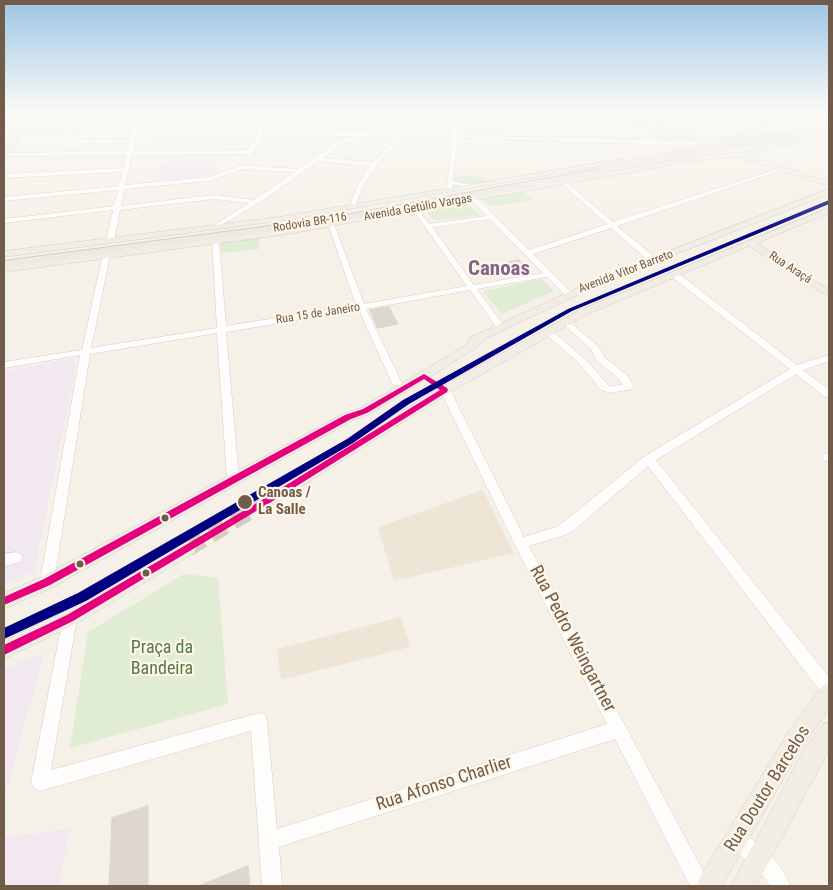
<!DOCTYPE html>
<meta charset="utf-8">
<style>
body{margin:0}
#map{position:relative;width:833px;height:890px;overflow:hidden;background:#f5f1e8;font-family:"Roboto Condensed",sans-serif}
canvas{display:block}
.frame{position:absolute;inset:0;border:5px solid #715c4b;pointer-events:none}
</style>
<div id="map">
<canvas width="833" height="890"></canvas>
<div class="frame"></div>
</div>
<script>
const c = document.querySelector('canvas').getContext('2d');
c.lineJoin = 'round';
function fill(path, color) {
  c.fillStyle = color;
  c.fill(path, 'evenodd');
}
function trace(path, color, width, dash) {
  c.strokeStyle = color;
  c.lineWidth = width;
  c.lineCap = dash ? 'butt' : 'round';
  c.setLineDash(dash || []);
  c.stroke(path);
}
function write(font, color, halo, rows, align = 'center') {
  c.font = font + ' "Roboto Condensed",sans-serif';
  c.lineWidth = 4.5;
  c.setLineDash([]);
  c.textBaseline = 'middle';
  c.strokeStyle = halo;
  c.fillStyle = color;
  for (const [text, x, y, turn = 0] of rows) {
    c.save();
    c.translate(x, y);
    c.rotate((+turn || 0) * Math.PI / 180);
    c.textAlign = isNaN(turn) ? turn : align;
    if (halo) c.strokeText(text, 0, 0);
    c.fillText(text, 0, 0);
    c.restore();
  }
}
fill(new Path2D(`
 M483,490l31,63 -120,28 -16,-54z
 M401,617l9,30 -129,33 -4,-31z`), '#eee5d6');
fill(new Path2D(`
 M201,160v3l15,-2 2,13 -60,8v-18z
 M76,358l-1,13 -41,201 -30,12v-213z
 M44,653l-40,146v-130z
 M69,829l-10,57h-55v-49z`), '#f2e8f0');
fill(new Path2D(`
 M480,175l10,7 -20,3 -18,-3v-5z
 M523,190l12,10 -45,6 -9,-8z
 M467,204l14,11 -47,6 -8,-10z
 M259,237v12l-37,4 -2,-9 3,-2z
 M542,279l12,12 -52,23 -19,-23z
 M184,574l34,4 10,126 -158,44 18,-116z`), '#e0ecd4');
const building = new Path2D(`
 M519,260l11,11 -10,2 -11,-11z
 M389,307l9,17 -21,4 -7,-18z
 M148,806v80h-39l3,-68z
 M248,866l2,20h-51z`);
fill(building, '#ded7ce');
trace(building, '#ddd5cb', 1);
trace(new Path2D(`
 M188,548l77,-46`), '#d4ccc1', 17, [17, 9]);
const minor = new Path2D(`
 M137,110h4l-5,24h61l-2,-24h4l4,24 55,-1 -7,-23h4l8,23 97,-1 15,-7 -12,-15h5l11,14 28,-14h7l-46,23 84,2 -12,-25h5l13,25 249,7 3,2 -3,2 -249,-8 -5,43 24,5 -3,2 -21,-4 -1,7 -3,2 -3,-2 7,-53 -49,-1c-22,21 -41,40 -48,70l-3,2 -3,-2c4,-16 10,-28 20,-41l-52,-5 -59,42 -46,27 -2,-1v-2l38,-24 -36,-4 -93,11 -6,31 -4,2 -4,-2 7,-31 -109,13v-4l110,-13 4,-16 -114,11v-4l115,-11 3,-14 -118,6v-4l119,-6 3,-13 -119,1 -2,-3 122,-2 3,-13 -113,1 -2,-3 116,-2 4,-17 -131,2v-2l132,-2zM256,136l-8,14 -115,1 3,-13zM262,136h91l-20,9 -35,24 -61,-4 -2,3 -27,9 -83,8 7,-30 115,-1 -2,2 3,2 3,-2zM361,136l37,1 -25,25 -51,-4 15,-11zM243,169l51,3 -40,28 -41,-5 -92,11 4,-17 84,-8z
 M780,168l5,1 -168,57 40,33v4h-6l-40,-35 -78,26 40,40 -4,2h-3l-19,-19 -70,12 27,37 -1,2h-6l-27,-38 -104,19 36,74 -1,2h-8l-1,-2 -33,-73 -133,22 13,147 -2,3h-8l-2,-3 -10,-146 -127,21 -36,228 -2,4 -5,2 -5,-2 -2,-4 40,-227 -76,13v-6l78,-12 21,-96 7,2 -19,92 126,-20 -5,-89 7,2 7,85 130,-21 -28,-81 1,-1 5,1 30,80 103,-18 -54,-76v-2h4l12,16 58,-8 -17,-18 5,-1 54,53 78,-26 -46,-41v-2h4l48,41zM490,219l53,54 -69,12 -42,-58z
 M672,273h6l119,92 32,-10v6l-26,9 26,20v8l-4,-1 -29,-23 -140,86 173,217v20l-6,-2 -175,-229 -73,63 -10,6 -36,11 182,340h-21l-75,-147 -336,108 3,39h-20l-11,-155 -211,60 -6,-3 -3,-6 32,-164 2,-5 5,-2 5,2 2,5 -26,152 208,-57 6,2 2,6 10,108 330,-105 -91,-177 -76,-157 5,-3 5,3 74,147 32,-10 9,-6 80,-65 145,-87 -118,-92z
 M566,319l31,26 8,13 22,17 7,12 -1,2 -23,4 -9,-3 -22,-27 -36,-31 5,-3 3,1 34,29 24,27 14,-1 -4,-6 -21,-17 -8,-14 -27,-24 -1,-2z
 M829,453v9l-4,-1 -3,-4 2,-3z
 M16,552l5,2 2,4 -2,4 -17,4v-12z
 M736,829l7,2 35,32 13,23h-21l-6,-9 -35,-32 -2,-7 2,-7z`);
const major = new Path2D(`
 M23,110h6l-5,7 -20,10v-4l16,-8z
 M30,110h6l-29,49 -3,2v-7z
 M549,110h16l91,15 14,-15h7l-16,16 48,14 58,-7 3,2 -55,8v2h-6l-34,9 -3,-2 1,-1 29,-9 -45,-13z
 M792,110h9l-57,25 -5,-1z
 M829,132v4l-56,12 -25,7 81,27v4l-91,-29 -39,3 -411,74 -284,38v-6l284,-38 411,-72 46,-4 27,-8z
 M622,159l2,1v2l-345,59 -275,36v-6l275,-34z
 M829,189v5l-224,88 -118,56 -11,10 -106,66 -17,6 -300,167 -49,22v-16l37,-16 302,-163 17,-6 108,-64 1,-6 130,-60z
 M829,208v5l-72,30 72,47v7l-80,-51 -161,68 -139,79 -179,113 -5,2 -5,-2 -3,-4 3,-4 181,-111 139,-77z
 M188,541l6,2 2,5 -2,5 -118,71 -72,35v-18l60,-29z
 M829,683v26l-28,39 -79,138h-25l3,-9 87,-143 35,-48z
 M829,722v28l-73,136h-25l74,-138 17,-23z`);
const highway = new Path2D(`
 M615,166l3,1v4l-295,54 -319,42v-6l319,-42z`);
trace(minor, '#d4cec6', 1);
trace(major, '#d4cdc5', 1);
trace(highway, '#d4cdc5', 2);
fill(minor, '#fefdfc');
fill(major, '#f1ede5');
fill(highway, '#efe8e4');
const highwayBridge = new Path2D(`
 M608,167l221,-39`);
trace(highwayBridge, '#d4cdc5', 8, []);
trace(highwayBridge, '#efe8e4', 8);
fill(new Path2D(`
 M424,374l23,14 1,2 -1,2 -179,112 -195,117 -69,34v-10l63,-30 195,-115 178,-110 -16,-11 -57,34 -16,6 -301,166 -46,20v-8l40,-18 301,-164 18,-6z`), '#e5007d');
fill(new Path2D(`
 M829,200v4l-257,107 -163,93 -56,39 -267,158 -82,38v-11l74,-35 269,-154 56,-39 165,-91z`), '#000080');
const sky = c.createLinearGradient(0, 0, 0, 235);
sky.addColorStop(0, '#9cc6e6');
sky.addColorStop(0.47, '#faf9f5');
sky.addColorStop(1, '#faf9f500');
c.fillStyle = sky;
c.fillRect(0, 0, 833, 235);
for (const [x, y, r, color] of [
 [245,502,8,"#715c4b"],
 [165,518,4.5,"#715c4b"],
 [80,564,4.5,"#715c4b"],
 [146,573,4.5,"#715c4b"]
]) {
  const dot = new Path2D();
  dot.arc(x, y, r, 0, 2 * Math.PI);
  c.fillStyle = color;
  c.fill(dot);
  trace(dot, '#fef7e9', 2);
}
write('12px', '#715c4b', '#fef7e9', [
 ["Avenida Getúlio Vargas",418,208,-10],
 ["Rodovia BR-116",310,223,-9],
 ["Rua Araçá",790,268,33],
 ["Avenida Vitor Barreto",626,272,-21],
 ["Rua 15 de Janeiro",318,314,-9]
]);
write('bold 15px', '#715c4b', '#fef7e9', [
 ["Canoas /",258,493],
 ["La Salle",258,510]
], 'left');
write('18px', '#715c4b', '#fef7e9', [
 ["Rua Pedro Weingartner",572,639,62],
 ["Rua Afonso Charlier",444,784,-18],
 ["Rua Doutor Barcelos",768,789,-58]
]);
write('18px', '#527b47', '#fef7e9', [
 ["Praça da",162,648],
 ["Bandeira",162,669]
]);
write('bold 21px', '#82638d', '#fef7e9', [
 ["Canoas",499,270]
]);
</script>
